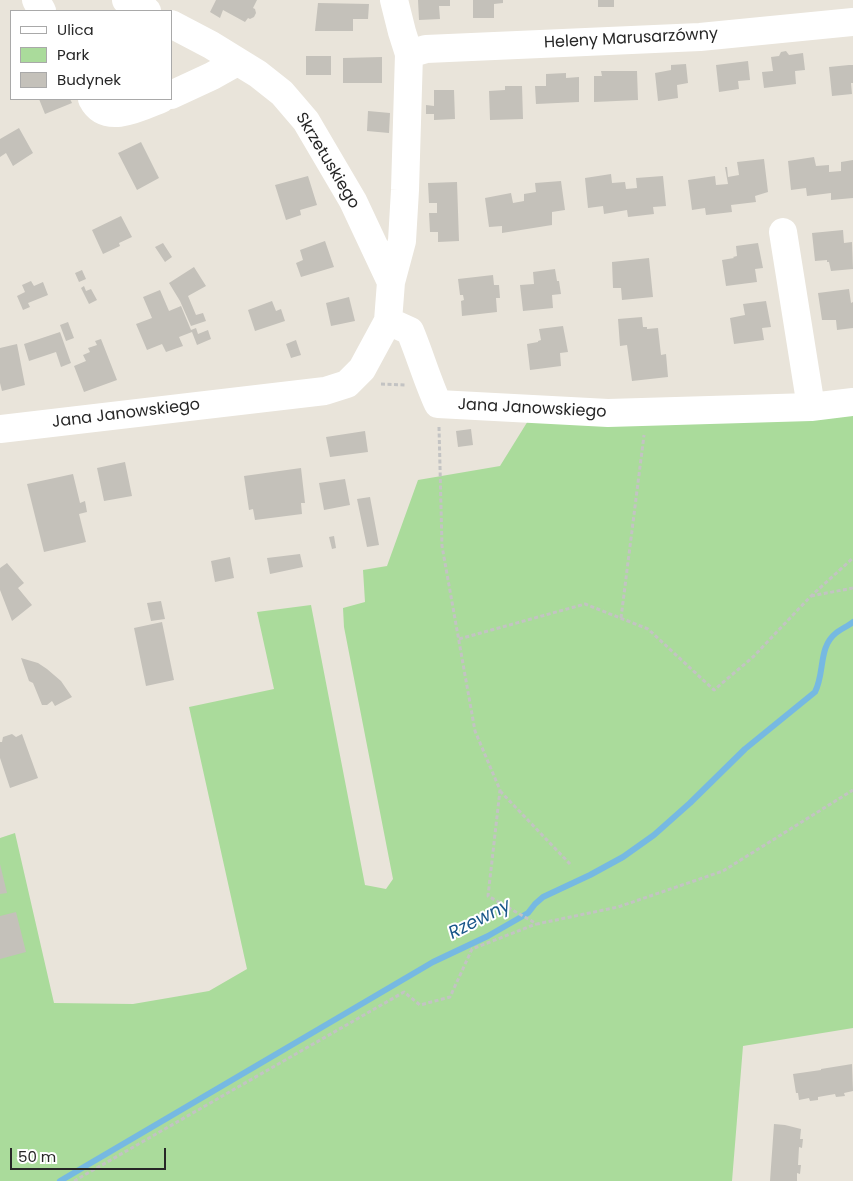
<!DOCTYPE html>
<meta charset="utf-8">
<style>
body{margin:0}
#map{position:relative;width:853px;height:1181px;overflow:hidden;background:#e9e4da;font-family:Poppins,sans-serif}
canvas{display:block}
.legend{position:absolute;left:10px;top:10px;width:162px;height:90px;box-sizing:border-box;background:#fff;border:1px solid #a9a9a9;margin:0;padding:6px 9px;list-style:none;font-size:15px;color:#272727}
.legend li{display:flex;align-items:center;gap:10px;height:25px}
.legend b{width:25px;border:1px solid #a9a9a9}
.scale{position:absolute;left:10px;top:1148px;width:156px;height:22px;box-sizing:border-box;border:2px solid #272727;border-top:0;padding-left:6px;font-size:15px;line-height:18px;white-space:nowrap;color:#272727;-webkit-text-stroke:4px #fff;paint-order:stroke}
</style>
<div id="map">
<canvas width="853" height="1181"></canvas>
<ul class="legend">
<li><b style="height:6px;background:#fff"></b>Ulica</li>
<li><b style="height:14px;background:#aadb9b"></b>Park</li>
<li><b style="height:14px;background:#c4c1ba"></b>Budynek</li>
</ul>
<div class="scale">50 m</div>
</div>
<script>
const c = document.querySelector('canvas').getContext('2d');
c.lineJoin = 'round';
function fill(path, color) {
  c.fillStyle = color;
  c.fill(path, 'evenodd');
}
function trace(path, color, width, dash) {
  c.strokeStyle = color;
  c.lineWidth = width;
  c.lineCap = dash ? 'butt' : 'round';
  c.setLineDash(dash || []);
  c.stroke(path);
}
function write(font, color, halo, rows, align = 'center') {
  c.font = font + ' Poppins,sans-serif';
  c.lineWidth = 4;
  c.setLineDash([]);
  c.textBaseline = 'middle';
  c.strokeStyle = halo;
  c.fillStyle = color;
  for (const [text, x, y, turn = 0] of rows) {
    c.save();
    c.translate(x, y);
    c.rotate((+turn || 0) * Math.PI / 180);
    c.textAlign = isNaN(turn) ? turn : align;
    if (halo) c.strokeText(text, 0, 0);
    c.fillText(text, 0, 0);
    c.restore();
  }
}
fill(new Path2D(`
 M853,411v617l-110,18 -11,135h-732v-343l15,-5 39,170 79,1 76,-13 38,-22 -58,-262 85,-18 -17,-77 54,-7 54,280 21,4 7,-10 -49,-252 -1,-19 22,-6 -2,-32 24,-4 31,-86 82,-14 31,-50z`), '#aadb9b');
trace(new Path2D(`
 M60,1181l373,-219 55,-26 40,-23 7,-9 8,-7 47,-22 33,-18 31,-22 36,-32 55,-54 70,-57c10,-19 3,-45 21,-59 5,-4 12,-7 17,-11`), '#76b9e2', 6);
fill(new Path2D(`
 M216,0h41l-4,8 2,1 1,4 -2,4 -4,2 -2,-1 -3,4 -22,-12 -3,8 -10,-6z
 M418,0h32v6h-11l1,13 -21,1z
 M473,0h30v3l-9,1v14h-21z
 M598,0h16v7h-16z
 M318,3l51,1 -1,15h-15v12h-38z
 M786,51l3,4 14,-2 2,17 -10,1 1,13 -32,4 -2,-16 11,-1 -2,-14 8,-1 2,-4z
 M306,56h25v19h-25z
 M382,57v26h-39v-25z
 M748,61l2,19 -12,1 1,8 -20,3 -3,-27z
 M686,64l2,19 -11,2 1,13 -20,3 -3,-28 16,-3v-5z
 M849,65h4v18h-2l1,11 -20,2 -3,-29z
 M601,71h36l1,29 -44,2v-26h8z
 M566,73v5l13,-1v25l-43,2 -1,-18h11v-12z
 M505,86h17l1,33 -33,1 -1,-29 16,-1z
 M434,90h20l1,29 -21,1v-6h-8v-9l8,1z
 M39,99h31l2,4 -27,11z
 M368,111l22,2 -1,20 -22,-2z
 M19,128l14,25 -20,13 -7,-13 -6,4v-18z
 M141,142l18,36 -22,12 -19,-37z
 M814,157l2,9 13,-1v7l12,-1v-9l12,-2v38l-22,2v-7l-24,3 -1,-8 -15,2 -3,-29z
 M764,159l4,33 -13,4 1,6 -25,3 1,7 -26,3 -1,-7 -13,2 -4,-30 27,-4 1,9 12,-1 -3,-17h2l1,10 11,-2 -2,-13z
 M611,174l1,9 13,-1 1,7 11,-1 -1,-10 27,-2 3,30 -13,1 1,7 -26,3 -1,-7 -23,4 -1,-8 -15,2 -3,-30z
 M308,176l9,29 -17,5 1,5 -15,5 -11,-35z
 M561,181l4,29 -13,2v13l-50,8v-7l-13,1 -4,-29 26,-5 2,10 11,-2v-7l12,-2 -1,-9z
 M457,182l2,59 -21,1v-10h-8l-1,-19h8v-10h-8l-1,-20z
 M121,216l11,21 -13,6 1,3 -17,8 -11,-24z
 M843,230l1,13 8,-1 1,27 -22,2 -2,-9h-2v-2l-12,1 -3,-28z
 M325,241l9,26 -33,10 -5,-14 7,-3 -3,-10z
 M163,243l9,14 -7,5 -10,-15z
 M758,243l5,25 -8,1 2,13 -31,4 -4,-26 12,-2 -1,-1 4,-1 -1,-10z
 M649,258l4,39 -31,3 -1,-12h-8l-1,-26z
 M194,267l12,19 -18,10 8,19 7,-2 3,8 -15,5 -11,-25 -11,-18z
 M555,269l2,12h2l2,13 -9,1 1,13 -30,3 -3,-26 14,-1 -1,-12z
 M82,270l4,9 -7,3 -4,-9z
 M493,275l1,10h5l1,13h-4l1,14 -35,4 -1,-15 3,-1 -1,-5h-3l-2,-16z
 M31,281l3,5 9,-4 5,13 -20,8 2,4 -7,3 -6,-14 8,-4 -3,-7z
 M84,286l2,5 5,-2 6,11 -8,4 -8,-16z
 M849,289l2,14 2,-1v26l-16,2 -1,-10h-14l-4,-27z
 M160,290l9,21 12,-5 10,24 5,-2 2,6 10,-4 3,9 -14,6 -5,-13 -13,5 4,9 -17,6 -4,-8 -15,6 -11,-26 16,-6 -9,-21z
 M349,297l6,24 -24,5 -5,-23z
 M272,301l4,10 5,-2 4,12 -30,10 -7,-21z
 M766,301l5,26 -9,1 2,12 -30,4 -4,-26 15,-3 -2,-11z
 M642,317l1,10h4v2l11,-1 3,27 5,-1 2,23 -36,4 -5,-36 -7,1 -2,-27z
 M68,322l6,16 -8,3 -6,-16z
 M563,326l5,26 -8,1 1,13 -31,4 -3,-26 11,-2v-1l3,-1 -2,-11z
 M60,332l11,31 -10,4 -5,-15 -27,9 -5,-17z
 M101,339l16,41 -33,12 -10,-26 12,-5 -3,-6 7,-3 -2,-4 9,-3 -2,-4z
 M296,340l5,15 -10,3 -5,-14z
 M17,344l8,41 -23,6 -2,-8v-35z
 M471,429l2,16 -15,2 -2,-16z
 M365,431l3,21 -38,5 -4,-20z
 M125,462l7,34 -28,5 -7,-33z
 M301,468l4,35h-4l1,11 -47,6 -2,-11 -4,1 -5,-34z
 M73,474l7,29 5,-2 2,11 -8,2 7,28 -42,10 -17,-68z
 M345,479l5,26 -26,5 -5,-27z
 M370,497l9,48 -12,2 -10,-48z
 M334,536l2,12 -4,1 -3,-12z
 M300,554l3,13 -33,7 -3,-16z
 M230,557l4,21 -19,4 -4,-21z
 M7,563l17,20 -6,5 14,17 -20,16 -12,-31v-22z
 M161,601l4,18 -14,2 -4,-18z
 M162,622l12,58 -28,6 -12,-58z
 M21,658l17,5 9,6 14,12 11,16 -17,9 -3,-5 -5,4h-5l-9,-22 -4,-2z
 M12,734l4,3 6,-3 16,44 -28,10 -10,-30v-16h2l1,-5z
 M0,864l7,29 -7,1z
 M16,912l10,40 -26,7v-43z
 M852,1064l1,27 -9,2 1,3 -9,1 -1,-3 -17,3v3l-8,1 -1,-3 -10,2 -1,-7h-2l-3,-19 28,-4v-1z
 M774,1124l11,1 16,4 -1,10h3l-1,9 -3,-1 -1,18h3l-1,9 -3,-1v8h-27z`), '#c4c1ba');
trace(new Path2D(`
 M381,384l24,1
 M439,427l3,119 33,185 25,59 -12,106 49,28 81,-17 105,-36 130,-81
 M811,596l42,-8
 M621,618l23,-183
 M459,639l126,-35 63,25 66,61 39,-33 58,-61 42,-38
 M500,791l70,73
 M74,1181l330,-189 16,13 30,-8 22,-48 64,-25`), '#c3c3c3', 3, [4, 2.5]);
trace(new Path2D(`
 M36,0l6,11
 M126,0l21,11
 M171,24l40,21 47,29 24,19 24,28 47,80 38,81
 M409,54l17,-5 274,-12 153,-15
 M171,95l41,-19 25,-14
 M92,99c14,27 49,8 69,0
 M783,232l28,175
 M388,321l3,-39 11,-41 3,-51 4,-136 -7,-22 -8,-32
 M0,429l325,-38 22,-7 15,-15 26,-48 22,10c10,24 17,49 28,73l170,9 203,-6 42,-5`), '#fff', 28);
write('16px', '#272727', '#fff', [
 ["Heleny Marusarzówny",631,39,-3],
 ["Skrzetuskiego",327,161,59],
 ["Jana Janowskiego",532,409,3],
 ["Jana Janowskiego",126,414,-7]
]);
write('italic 18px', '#195789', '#fff', [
 ["Rzewny",480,920,-27]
]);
</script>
